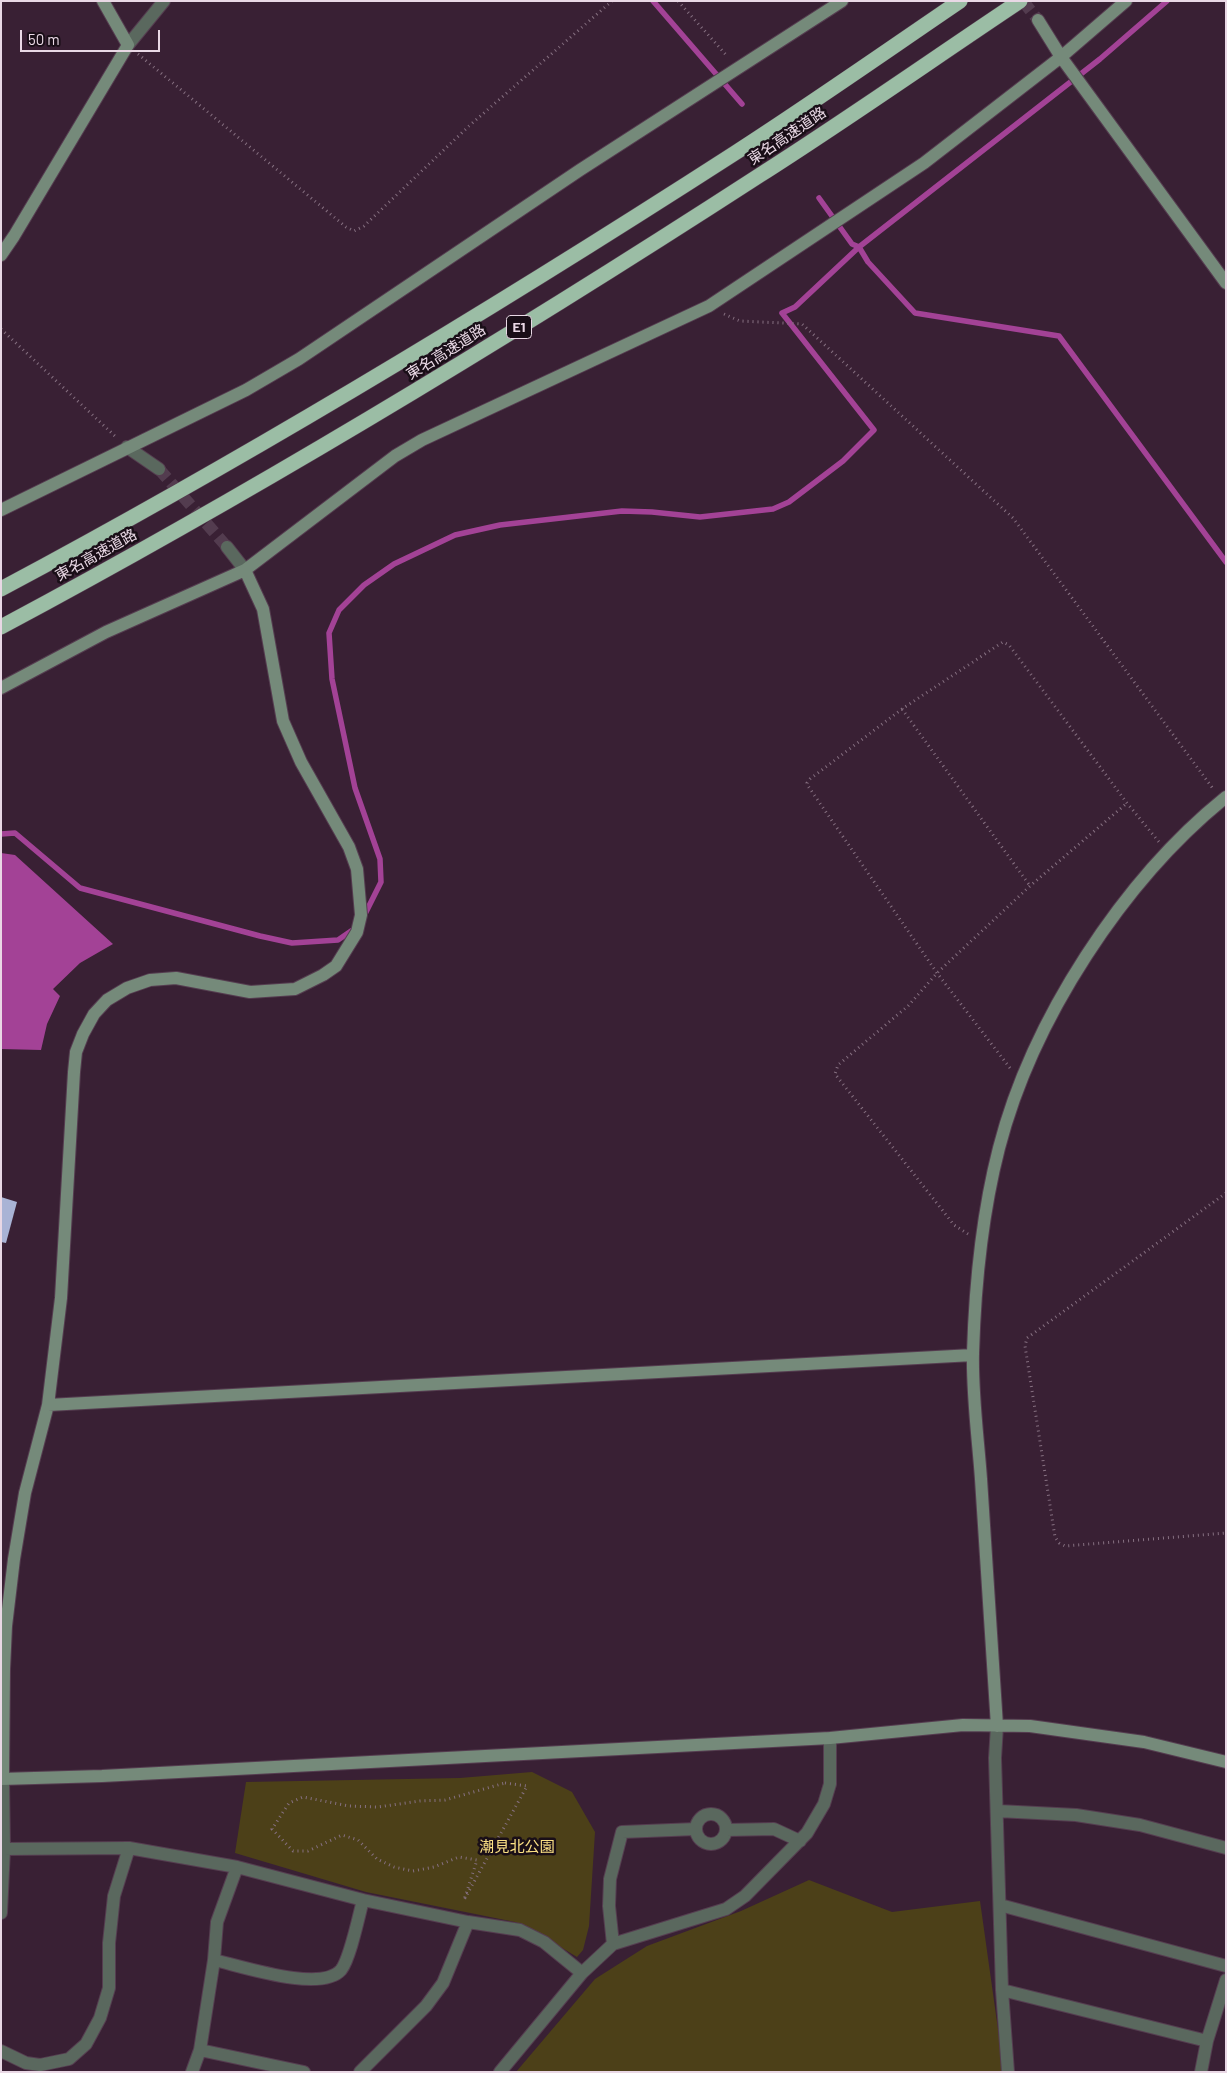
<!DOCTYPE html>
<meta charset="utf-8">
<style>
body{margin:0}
#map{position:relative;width:1227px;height:2073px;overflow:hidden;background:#392034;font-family:Barlow,sans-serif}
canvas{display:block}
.frame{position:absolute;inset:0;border:2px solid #e9d8e5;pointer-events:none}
.scale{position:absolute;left:20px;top:30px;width:140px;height:22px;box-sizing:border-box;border:2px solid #e9d8e5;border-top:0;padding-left:6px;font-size:15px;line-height:18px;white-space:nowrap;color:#e9d8e5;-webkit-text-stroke:4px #190e17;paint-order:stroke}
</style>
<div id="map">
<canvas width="1227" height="2073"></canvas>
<div class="frame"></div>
<div class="scale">50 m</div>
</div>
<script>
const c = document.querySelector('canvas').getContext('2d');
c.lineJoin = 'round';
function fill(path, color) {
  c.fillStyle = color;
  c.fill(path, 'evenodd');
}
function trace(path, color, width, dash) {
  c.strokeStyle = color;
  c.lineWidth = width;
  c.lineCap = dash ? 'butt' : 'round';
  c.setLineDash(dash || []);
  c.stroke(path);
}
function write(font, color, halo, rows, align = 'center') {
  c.font = font + ' Barlow,"Noto Sans JP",sans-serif';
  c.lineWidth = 5;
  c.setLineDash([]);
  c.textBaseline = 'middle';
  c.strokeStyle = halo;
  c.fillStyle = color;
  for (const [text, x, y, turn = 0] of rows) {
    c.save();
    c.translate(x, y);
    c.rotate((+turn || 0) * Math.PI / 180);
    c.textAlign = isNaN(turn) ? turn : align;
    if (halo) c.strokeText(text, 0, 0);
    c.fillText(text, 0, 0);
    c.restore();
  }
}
fill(new Path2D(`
 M532,1772l40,20 23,40 -6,94 -6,24 -6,7 -51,-31 -11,-4 -149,-30 -131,-39 11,-71 214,-4z
 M809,1880l83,32 88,-11 24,171h-488l79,-93 52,-33 94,-35z`), '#4c4018');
fill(new Path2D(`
 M1,853l14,2 98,89 -33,19 -27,26 7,7 -13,28 -6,26 -40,-1z`), '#a34296');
trace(new Path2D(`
 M653,1l89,103
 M819,198l33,46 7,3 9,15 47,51 144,23 167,226
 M1,834l14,-1 65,55 180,48 32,7 46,-3 16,-11
 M363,918l18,-36 -1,-23 -25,-71 -23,-109 -3,-46 10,-23 25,-25 30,-21 61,-29 45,-10 122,-14 30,1 48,5 73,-8 16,-7 54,-41 31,-31 -92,-117 13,-6 64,-60 241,-188 67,-58`), '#a34296', 5.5);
fill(new Path2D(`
 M1,1197l16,5 -11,41 -5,-1z`), '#a9b3d5');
trace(new Path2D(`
 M1023,1l15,19
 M159,469l68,78`), '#533c4f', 12, [12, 6]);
const street = new Path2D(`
 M128,45l36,-44
 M127,447l32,22
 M227,547l18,23
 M997,1726l-2,32 7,232 6,82
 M998,1811l78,4 64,10 86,23
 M696 1829a15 15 0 1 1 30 0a15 15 0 1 1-30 0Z
 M726,1830l48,-1 26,12
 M1,1849l128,-1 108,19 126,33 105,22 52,8 24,12 38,31
 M1000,1905l226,61
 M1,1913l3,-64 -1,-70
 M613,1944l-4,-38 1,-27 12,-47 74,-3
 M214,1960c27,6 107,33 127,10 9,-11 18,-55 22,-70
 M1002,1990l205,51
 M200,2050l104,22
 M1,2051l25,12 14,2 29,-6 17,-15 14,-26 9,-30v-45l5,-47 15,-48
 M192,2072l8,-22 14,-90 3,-38 20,-55
 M360,2072l66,-66 17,-23 25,-61
 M500,2072l82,-99 31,-29 113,-35 19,-13 62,-63 17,-29 6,-20v-46
 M1201,2072l6,-31 19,-61`);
const secondary = new Path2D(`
 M1038,20l23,37 165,226
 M1,255l13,-19 114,-191 -25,-44
 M1,510l245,-120 53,-31 281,-189 262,-169
 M1,688l105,-56 139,-62 150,-114 27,-16 287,-134 215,-143 137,-106 65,-56
 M48,1405l925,-50
 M997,1726c-6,-83 -11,-165 -16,-247 -3,-42 -9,-84 -8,-126 2,-68 9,-139 26,-205 33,-128 124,-268 227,-351
 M1,1779l101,-3 728,-38 133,-13 67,1 114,16 82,20
 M3,1779l1,-110 2,-43 8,-67 11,-66 23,-88 13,-107 13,-226 2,-20 7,-18 11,-20 13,-14 20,-12 23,-8 26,-2 74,14 45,-3 28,-14 13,-9 21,-34 4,-17 -4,-46 -8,-22 -48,-85 -18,-41 -20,-112 -18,-39`);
const highway = new Path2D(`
 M1,589c251,-134 495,-282 734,-436 76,-49 150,-101 225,-152
 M1,627c260,-139 512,-292 759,-452 88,-56 173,-116 260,-174`);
trace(street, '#553d50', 14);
trace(secondary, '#553d50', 14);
trace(highway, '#553d50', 16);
trace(new Path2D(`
 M678,1l49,55
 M138,54l208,173 8,4 10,-5 105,-100 143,-125
 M724,314l16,7 62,3 211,194 201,272
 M1,329l116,109
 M902,709l128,177
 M1010,1068l-73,-95 -129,-187 -1,-3 3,-4 92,-70 101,-67 6,3 118,158 32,39
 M1226,1193l-199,145 -2,8 30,191 4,6 6,3 161,-13
 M968,1234l-14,-9 -119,-151 3,-9 70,-59 29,-33 93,-87 97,-83
 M505,1783l22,3 -63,114 13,-40 -18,-3 -25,10 -21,4 -19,-4 -17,-8 -19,-19 -16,-5 -34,16h-15l-21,-22 17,-26 14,-6 46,9 29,1 42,-6 25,-1z`), '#867081', 3, [1, 4]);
trace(street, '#5a685e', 12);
trace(secondary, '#758a7a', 12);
trace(highway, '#9bbda5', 15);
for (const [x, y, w] of [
 [519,327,25]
]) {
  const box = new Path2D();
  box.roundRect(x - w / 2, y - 11.5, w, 23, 4);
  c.fillStyle = '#190e17';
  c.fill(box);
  trace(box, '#e9d8e5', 1);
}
write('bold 14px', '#e9d8e5', null, [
 ["E1",519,327]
]);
write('15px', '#e9d8e5', '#190e17', [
 ["東名高速道路",787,136,-34],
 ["東名高速道路",446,352,-32],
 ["東名高速道路",96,555,-29]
]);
write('15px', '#fbe084', '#190e17', [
 ["潮見北公園",517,1847]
]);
</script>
